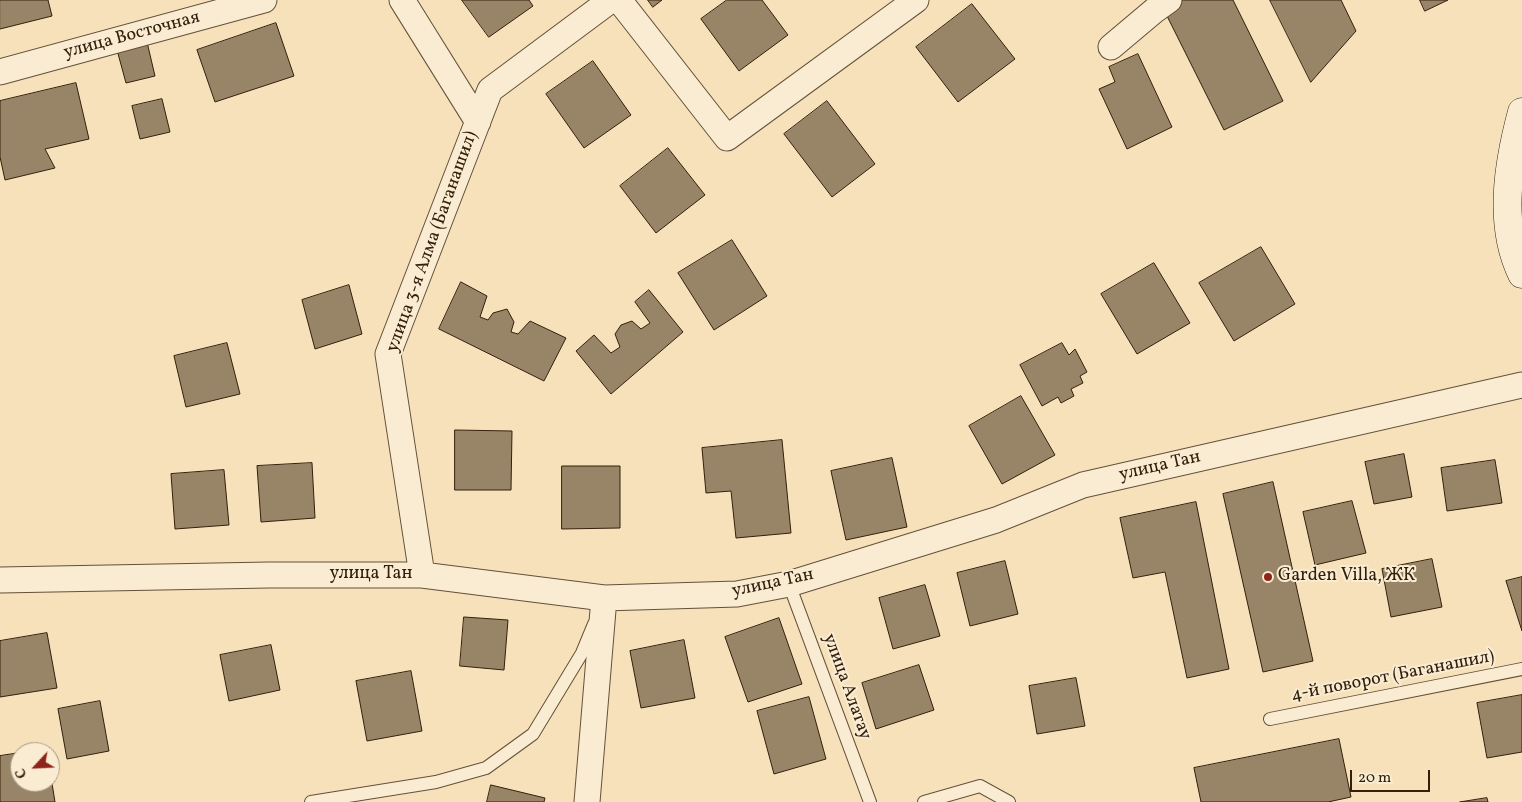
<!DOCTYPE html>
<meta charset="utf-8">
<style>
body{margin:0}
#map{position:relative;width:1522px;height:802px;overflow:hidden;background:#f6e1bb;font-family:Vollkorn,serif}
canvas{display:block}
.north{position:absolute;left:10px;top:742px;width:50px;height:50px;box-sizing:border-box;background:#f9ecd3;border:1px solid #aa9a83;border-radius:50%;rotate:245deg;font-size:14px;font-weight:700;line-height:20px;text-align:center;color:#33200c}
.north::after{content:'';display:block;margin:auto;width:18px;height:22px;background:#8f2418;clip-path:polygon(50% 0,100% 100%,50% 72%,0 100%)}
.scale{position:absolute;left:1350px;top:770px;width:80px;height:22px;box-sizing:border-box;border:2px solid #33200c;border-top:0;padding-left:6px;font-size:15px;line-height:18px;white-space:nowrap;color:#33200c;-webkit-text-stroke:4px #f9ecd3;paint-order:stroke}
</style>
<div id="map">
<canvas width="1522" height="802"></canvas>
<div class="north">С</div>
<div class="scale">20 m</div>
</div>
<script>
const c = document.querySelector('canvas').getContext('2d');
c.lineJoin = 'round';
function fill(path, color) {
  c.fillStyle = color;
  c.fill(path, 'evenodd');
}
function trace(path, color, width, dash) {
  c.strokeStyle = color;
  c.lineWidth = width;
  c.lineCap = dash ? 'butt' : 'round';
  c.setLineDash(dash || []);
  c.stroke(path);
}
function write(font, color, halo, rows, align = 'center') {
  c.font = font + ' Vollkorn,serif';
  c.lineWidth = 4;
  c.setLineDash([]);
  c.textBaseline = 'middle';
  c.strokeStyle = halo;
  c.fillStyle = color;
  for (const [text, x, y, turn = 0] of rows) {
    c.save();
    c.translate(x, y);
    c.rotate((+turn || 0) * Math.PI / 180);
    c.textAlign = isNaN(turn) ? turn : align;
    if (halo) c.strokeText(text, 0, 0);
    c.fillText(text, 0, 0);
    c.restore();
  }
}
const building = new Path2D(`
 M0,0h48l4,16 -52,13z
 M462,0h67l4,6 -44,31z
 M648,0h14l-9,7z
 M727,0h35l26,35 -49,36 -38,-52z
 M1184,0h49l50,101 -59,29 -60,-120z
 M1270,0h71l15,31 -45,51z
 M1420,0h28l-23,11z
 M972,4l43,55 -57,43 -42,-55z
 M276,23l18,53 -79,26 -18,-52z
 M147,42l8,34 -29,7 -9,-33z
 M1138,54l34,73 -45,22 -28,-60 16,-7 -6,-15z
 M593,61l38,54 -47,33 -38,-54z
 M76,83l13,56 -44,10 10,19 -50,12 -5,-23v-56z
 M162,99l8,33 -30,7 -8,-33z
 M827,101l48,63 -43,33 -48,-63z
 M668,148l37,47 -49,38 -36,-47z
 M732,240l35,56 -53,34 -36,-57z
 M1261,247l34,57 -61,37 -35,-58z
 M1154,263l36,60 -53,31 -36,-60z
 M461,282l26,14 -7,21 8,3 5,-7 14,-4 7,13 -3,10 7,2 12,-13 36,17 -22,43 -105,-52z
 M349,285l13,49 -47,15 -13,-49z
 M649,290l34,42 -72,62 -35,-43 18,-16 17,18 9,-6 -5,-13 6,-9 11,-4 9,8 9,-6 -15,-21z
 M227,343l13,51 -54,13 -12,-51z
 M1062,343l7,12 6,-6 12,23 -7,4 3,7 -12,6 3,7 -13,7 -3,-6 -16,9 -22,-41z
 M1021,396l34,59 -53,29 -33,-58z
 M455,430l57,1 -1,59h-56z
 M782,440l9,93 -55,5 -5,-47 -25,2 -4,-45z
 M1404,454l8,43 -38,7 -9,-42z
 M892,458l15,69 -61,13 -15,-69z
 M1495,460l7,43 -55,8 -6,-43z
 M312,463l3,55 -54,4 -4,-56z
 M562,466h58v62l-58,1z
 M224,470l5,55 -54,4 -4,-55z
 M1273,482l40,179 -50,11 -40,-178z
 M1352,501l14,52 -51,12 -12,-53z
 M1196,502l33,167 -42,9 -22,-106 -32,6 -13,-60z
 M1432,559l10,48 -51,10 -9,-48z
 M1005,561l13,53 -48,12 -13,-53z
 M1522,577v54l-16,-50z
 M925,585l15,51 -47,13 -14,-51z
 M464,617l44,3 -4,50 -44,-4z
 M779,618l23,66 -54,18 -23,-65z
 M47,633l10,55 -57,9v-56z
 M684,640l11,58 -54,10 -11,-57z
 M271,645l9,45 -51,11 -9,-46z
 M919,665l15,45 -58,19 -14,-46z
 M411,671l11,60 -55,10 -11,-60z
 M1076,678l9,48 -48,8 -8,-48z
 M1522,695v57l-35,6 -10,-55z
 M809,697l17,62 -52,15 -17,-63z
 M100,701l9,50 -42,8 -9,-50z
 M1339,739l12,58 -23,5h-127l-7,-34z
 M47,749v3h-19z
 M20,753v29h30v-11l5,31h-55v-46z
 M491,785l54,13 -1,4h-57z
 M1487,798l1,4h-28z`);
fill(building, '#988467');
trace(building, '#33200c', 1);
const lane = new Path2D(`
 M789,584l81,218
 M1270,719l252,-50
 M311,802l125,-20 50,-14 47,-34 49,-81 12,-29
 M924,802l56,-16 29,16`);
const street = new Path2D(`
 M402,0l76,122
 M619,0l108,138 189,-138
 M1111,47l44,-37 14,-10
 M0,72l264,-72
 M422,575l-34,-221 102,-264 121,-90
 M0,580l269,-5h153l182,23 133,-4 52,-10 207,-64 87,-35 439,-100
 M587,802l17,-204`);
const secondary = new Path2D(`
 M1522,112c-14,52 -24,113 0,162`);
trace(lane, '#645038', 14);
trace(street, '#645038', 27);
trace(secondary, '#33200c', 29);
trace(lane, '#f9ecd3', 12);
trace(street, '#f9ecd3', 25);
trace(secondary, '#f9ecd3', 28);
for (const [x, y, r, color] of [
 [1268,577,5,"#8f2418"]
]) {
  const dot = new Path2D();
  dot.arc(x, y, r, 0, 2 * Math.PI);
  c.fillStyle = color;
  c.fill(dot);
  trace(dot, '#f9ecd3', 2);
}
write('18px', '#33200c', '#f9ecd3', [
 ["улица Восточная",132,36,-15],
 ["улица 3-я Алма (Баганашил)",433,242,-70],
 ["улица Тан",1160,467,-13],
 ["улица Тан",371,575],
 ["улица Тан",773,584,-12],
 ["4-й поворот (Баганашил)",1393,677,-11],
 ["улица Алатау",846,687,70]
]);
write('18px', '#33200c', '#f9ecd3', [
 ["Garden Villa, ЖК",1278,577]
], 'left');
</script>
